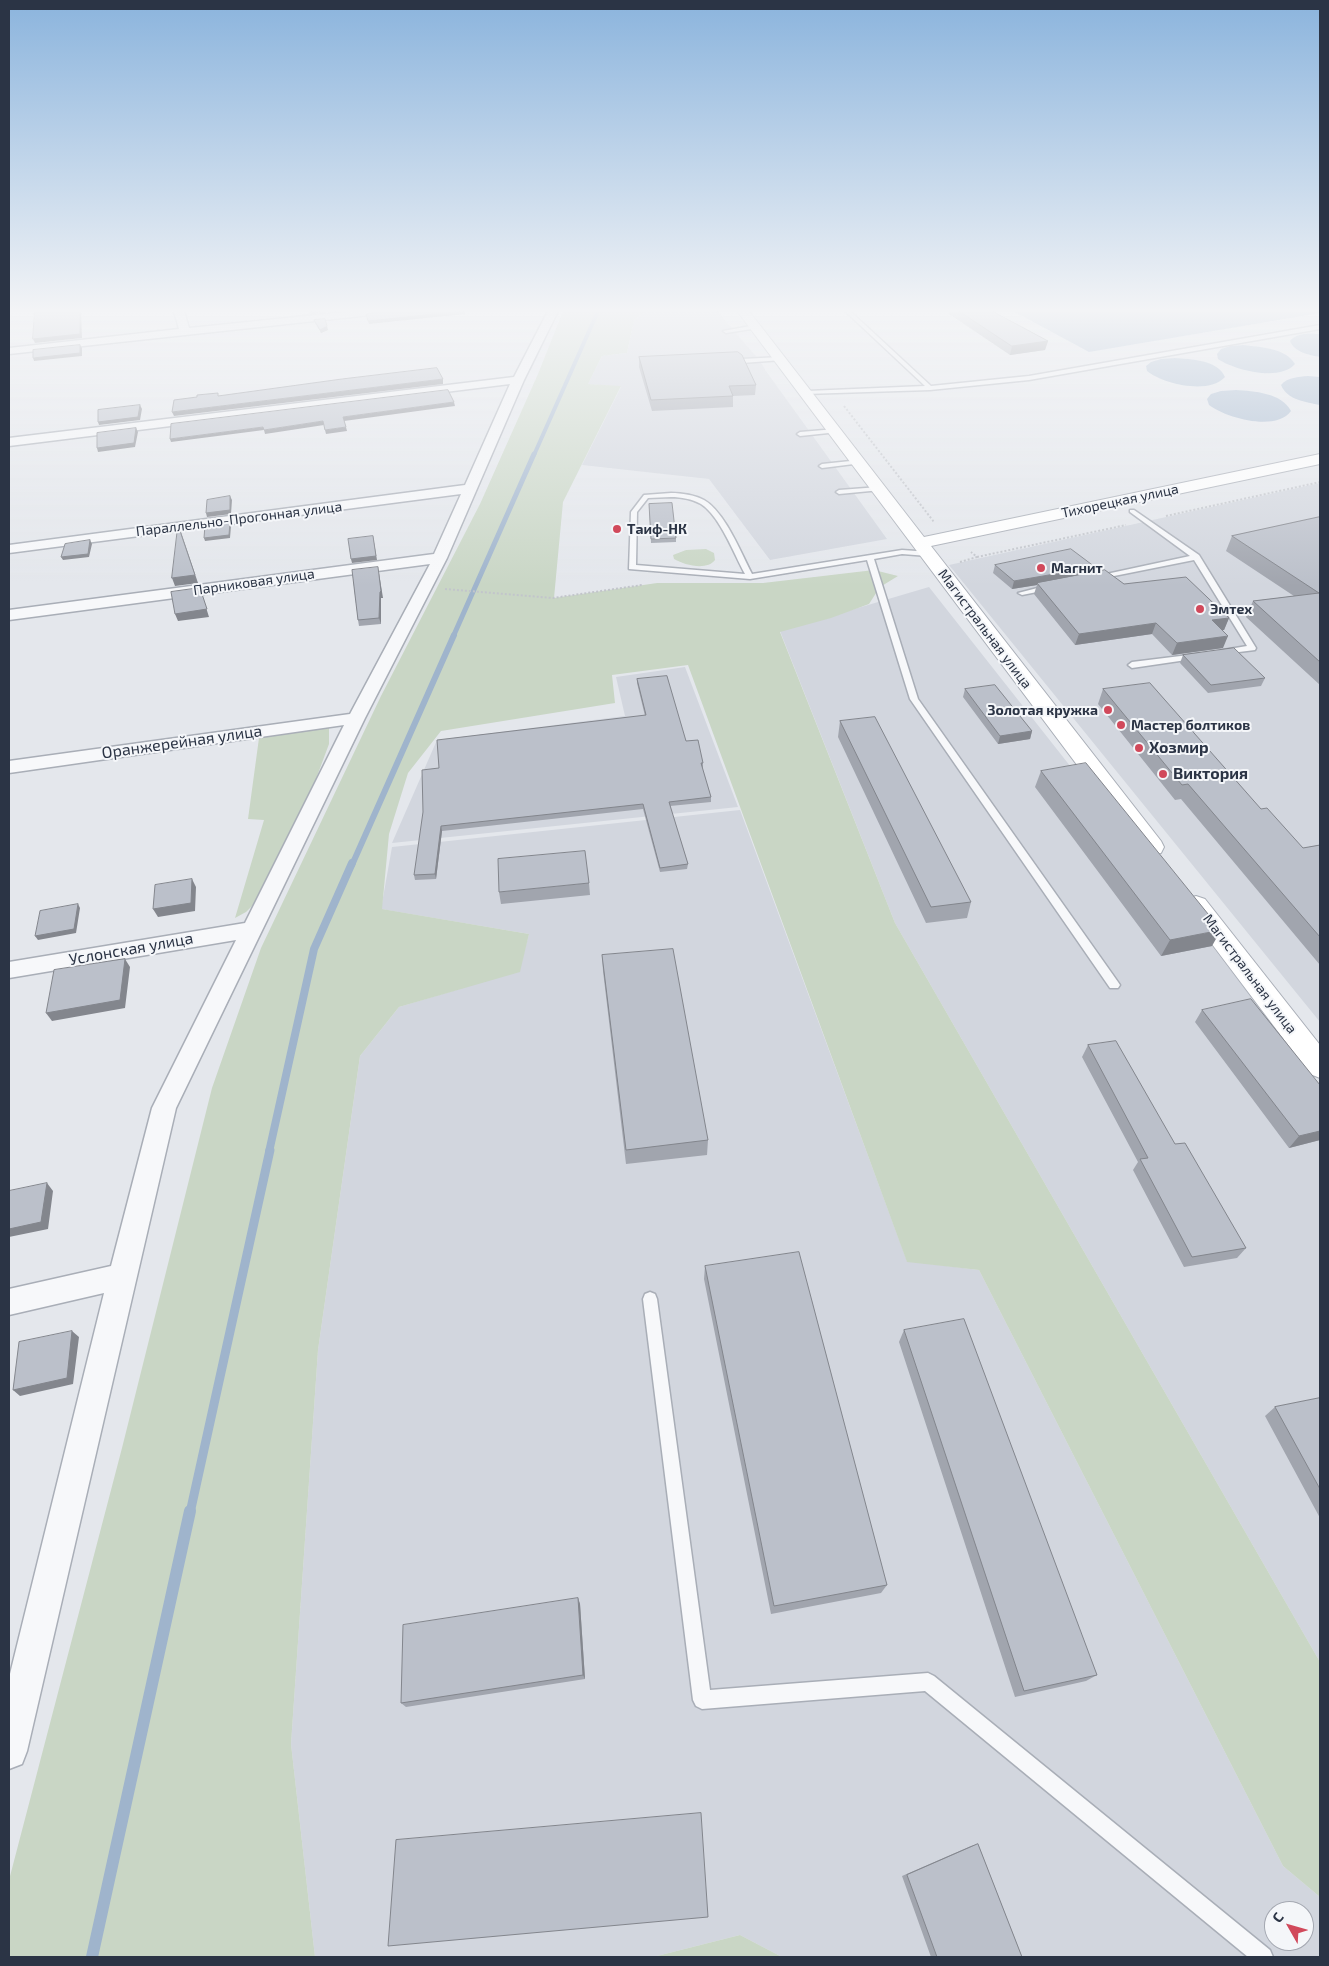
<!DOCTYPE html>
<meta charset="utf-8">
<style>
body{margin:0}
#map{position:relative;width:1329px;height:1966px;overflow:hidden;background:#e4e7ec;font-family:"Exo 2",sans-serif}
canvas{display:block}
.frame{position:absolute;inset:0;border:10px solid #2b3445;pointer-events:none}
.north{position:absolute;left:1264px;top:1901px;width:50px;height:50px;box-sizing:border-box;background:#f4f6f9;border:1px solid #a4a8b1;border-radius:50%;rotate:308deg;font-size:14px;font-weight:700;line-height:20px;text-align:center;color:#2b3445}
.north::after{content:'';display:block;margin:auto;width:18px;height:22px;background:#d1495b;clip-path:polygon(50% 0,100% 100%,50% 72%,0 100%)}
</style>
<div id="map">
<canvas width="1329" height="1966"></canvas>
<div class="frame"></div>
<div class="north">С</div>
</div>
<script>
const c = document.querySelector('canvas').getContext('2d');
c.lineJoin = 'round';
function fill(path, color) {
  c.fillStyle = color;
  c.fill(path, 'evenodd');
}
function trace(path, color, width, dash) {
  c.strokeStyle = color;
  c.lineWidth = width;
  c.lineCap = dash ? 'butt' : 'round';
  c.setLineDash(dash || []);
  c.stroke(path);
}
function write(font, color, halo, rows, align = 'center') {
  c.font = font + ' "Exo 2",sans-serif';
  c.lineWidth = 4;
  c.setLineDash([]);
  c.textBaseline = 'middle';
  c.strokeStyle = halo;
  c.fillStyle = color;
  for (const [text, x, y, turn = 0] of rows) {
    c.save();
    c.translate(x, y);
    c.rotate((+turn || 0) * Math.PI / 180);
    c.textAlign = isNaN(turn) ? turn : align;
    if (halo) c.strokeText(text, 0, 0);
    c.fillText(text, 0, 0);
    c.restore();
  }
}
fill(new Path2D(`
 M646,311h71l43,50 6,10 121,168 -117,21 -61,-81 -127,-14 39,-78 -33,-3 14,-28 25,-3 7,-33z
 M1320,483v539l-371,-457z
 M929,587l283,359 108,141v575l-425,-739 -115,-292z
 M685,667l53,140 -346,36 45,-103 188,-24 -9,-39z
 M740,810l167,451 72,9 304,596 37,31v60h-538l-42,-22 -87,22h-338l-24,-213 27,-394 42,-294 39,-49 120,-36 10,-37 -148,-25 11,-62zM1274,1911h30v30h-30z`), '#d2d6de');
fill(new Path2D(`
 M563,311h83l-12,9 -7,33 -25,3 -14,28 33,2 -58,116 -9,96 103,-15h106l111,-13 24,6 -18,11 -11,17 -38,14 -51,14 115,291 425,739v235l-37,-31 -304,-596 -72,-8 -219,-597 -76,10 3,28 -174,28 -33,42 -19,61 -7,75 147,25 -9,38 -121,35 -39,49 -42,294 -27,394 24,213h-306v-77l113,-432 90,-360 49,-140 120,-252 99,-192 58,-130z
 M706,549l8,4 1,7c-8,11 -31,5 -41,-1l-1,-4 13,-5z
 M329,728v16l-29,78 -40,76 -14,14 -11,6 29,-98 -16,-1 11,-81z
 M740,1935l42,22h-129z`), '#c9d6c5');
fill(new Path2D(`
 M1013,311h307v2l-231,39z
 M1320,334v23c-11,-2 -26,-5 -30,-16 6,-8 20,-8 30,-7z
 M1243,345c17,2 43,3 52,19 -15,18 -61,6 -77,-5l-1,-5 4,-5 9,-3z
 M1175,358c16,1 43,2 50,19 -16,18 -62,7 -78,-6l-1,-5 5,-4 10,-3z
 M1308,376l12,1v28c-14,-3 -33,-5 -39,-20 7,-8 17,-8 27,-9z
 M1236,390c18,1 46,3 55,21 -15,21 -65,7 -82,-6l-2,-6 4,-5 10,-3z`), '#9fb4cc');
trace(new Path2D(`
 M534,455l64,-144`), '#9fb4cc', 4);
trace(new Path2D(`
 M453,637l81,-183`), '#9fb4cc', 5);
trace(new Path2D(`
 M352,865l102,-230`), '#9fb4cc', 6);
trace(new Path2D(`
 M269,1152l45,-203 38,-86`), '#9fb4cc', 8);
trace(new Path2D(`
 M190,1513l80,-363`), '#9fb4cc', 9);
trace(new Path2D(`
 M92,1957l98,-446`), '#9fb4cc', 12);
const lane = new Path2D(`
 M845,311h5l81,75 98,-10 291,-51v4l-291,51 -99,10 -125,4 -1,-1 3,-2 118,-5z
 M756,325l2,3 -32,5 -3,-2z
 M780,357l2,3 -40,3 -3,-2 3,-2z
 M836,429l2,1v2l-38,4 -3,-2 3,-2z
 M860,460l2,1v2l-40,5 -3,-2 3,-2z
 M879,487l2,1v2l-42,4 -3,-2 3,-2z
 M671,493c11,0 23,2 33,7 21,12 37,53 48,74l150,-24 29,2v4h-3l-26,-2 -28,5 44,140 200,283 2,3 -2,3h-8l-200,-289 -43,-139 -117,19 -121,-10 2,-57 13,-17zM671,497c10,0 21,2 30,7 19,12 33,50 44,70l-109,-9 1,-53 11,-14z
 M1130,510h4l65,45 57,93 -1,2 -32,4 -4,-2 4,-2 24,-4 -53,-86 -100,20 -1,-2 4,-2 93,-20 -60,-44z
 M1049,585l4,2 -1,2 -30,6 -4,-2z
 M1197,654h3v4l-68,10 -4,-3 4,-3z
 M650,1292l5,2 2,5 53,391 218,-17 6,3 336,274 3,7h-25l-323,-266 -223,18 -6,-3 -3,-6 -50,-401 2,-5z`);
const street = new Path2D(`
 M174,311h10l5,17 166,-17h30l-5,3 -371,40v-6l170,-19z
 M548,311h10l-34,69 -77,178 -82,160 -189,390 -149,643 -5,13 -13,5v-91l95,-385 -95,22v-26l102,-23 41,-158 84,-168 -227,38v-16l236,-39 99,-198 -335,48v-12l341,-47 80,-150 -421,56v-10l425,-56 27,-60 -452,59v-8l456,-60 45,-101 -501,62v-8l505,-61z`);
const secondary = new Path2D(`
 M737,311h12l175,226 396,-83v10l-389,82 230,295 3,6 -3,6 -9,2 -9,-2z
 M1196,896l9,3 115,146v33l-10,-4 -123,-163 -4,-6 4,-6z`);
trace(lane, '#a9aeb7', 3);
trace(street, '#a9aeb7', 3);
trace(secondary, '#a9aeb7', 2);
trace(new Path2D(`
 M844,406l90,116
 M1166,516l154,-34
 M977,557l149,-32
 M960,562l17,-5 -6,-5
 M445,589l108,9 89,-13`), '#c2c5cb', 2, [2, 2]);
fill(lane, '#f7f8fa');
fill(street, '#f7f8fa');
fill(secondary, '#fff');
fill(new Path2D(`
 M950,311h42l56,30 -3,9 -35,5 -61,-41z
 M314,320l14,10 -7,3 -6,-10z
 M639,357l117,28 -1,10 -22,1v11l-81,4 -13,-44z
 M649,504l27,34v4l-25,1z
 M1320,517v168l-74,-68 7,-16 41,-5 -68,-45 6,-15z
 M995,565l100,2 -1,5 30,12 105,34 -5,12h-3l2,18 -51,7 -20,-21 -77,11 -41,-51 3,-9 -25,4 -19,-16z
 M352,570l31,28h-2v26l-22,2 -1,-6z
 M1183,655l82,23 -4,8 -53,7 -28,-30z
 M637,679l66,84v5h-1l9,29v5l-41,4 18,58 -1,5 -27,3 -17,-63 -201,22 -6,48 -21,1 -1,-5 25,-107 206,-52 -8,-33z
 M965,689l67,42 -2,8 -32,5 -35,-47z
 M1103,689l158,120 42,39 17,-3v120l-139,-166 -6,1 -77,-96z
 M840,721l131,181 -4,16 -41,5 -88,-186z
 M1041,771l171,175 -51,10 -126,-169z
 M589,883l1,12 -89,9 -2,-12z
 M602,955l106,185 -1,15 -81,9 -23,-193z
 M1202,1010l118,75v55l-31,8 -94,-126z
 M1088,1045l87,99 71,104 -9,10 -53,9 -51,-97 5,-8 -56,-105z
 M705,1266l182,319 -6,8 -110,21 -67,-335z
 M904,1330l193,345 -11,6 -71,16 -116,-355z
 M1320,1398v120l-55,-102 10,-9z
 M578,1598l2,6 5,75 -179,28 -5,-4z
 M978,1844l44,113h-91l-29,-81 69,-30z`), '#a1a5ae');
fill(new Path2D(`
 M80,311h1l1,27 -47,5 -2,-4z
 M309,311h13l1,1 -14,2z
 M464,311l1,3 -96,10 -1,-3z
 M327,326l1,4 -7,3 -1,-3z
 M1048,341l-3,9 -35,5 2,-9z
 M80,345l2,3v8l-48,5 -1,-3z
 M443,379v5l-269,32 -2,-4z
 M454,402l1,4 -111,15 -1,-4z
 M140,405l2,4 -2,11 -41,5 -1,-3z
 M323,421l1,4 -59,9 -1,-4z
 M263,427l1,3 -93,12 -1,-3z
 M346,427l1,4 -21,3 -1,-4z
 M136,428l2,4 -3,15 -37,5 -1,-4z
 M230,496l2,4 -1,14 -24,3 -1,-4z
 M230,522l1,4 -1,12 -25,3 -1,-3z
 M181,532l17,51 -23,3 -3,-8z
 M373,536l4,24 -25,3 -1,-4z
 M90,540l2,4 -3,13 -26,3 -2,-3z
 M1095,567l-2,7 -56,9v2l-25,4 2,-8z
 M379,573l4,25h-2v26l-2,-6z
 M200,588l9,29 -31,4 -3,-7z
 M1229,618l-5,12 -17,2 5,-12z
 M1156,623l-4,11 -77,11 4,-11z
 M1228,636l-5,12 -51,7 5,-12z
 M1032,731l-2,8 -32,5 2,-8z
 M441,826l1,5 -6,48 -1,-5z
 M192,879l4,8 -1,24 -37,6 -5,-8z
 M78,904l2,4 -4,25 -38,7 -3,-4z
 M1221,930l-9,16 -51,10 9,-16z
 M125,959l5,8 -5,41 -73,13 -6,-8z
 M1320,1131v9l-31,8 10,-12z
 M47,1183l6,8 -5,38 -39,8v-8z
 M72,1331l7,6 -6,47 -53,12 -7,-6z
 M578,1598l2,6 5,75 -2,-4z`), '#83868d');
const building = new Path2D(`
 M35,311h45v23l-47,5z
 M382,311h82l-96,10 -2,-7 14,-2z
 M959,311h33l56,30 -36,5z
 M325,319l2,7 -7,4 -6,-10z
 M80,345v8l-47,5v-8z
 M738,352l4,3 14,30 -27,1 4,10 -82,4 -12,-43z
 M437,368l6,11 -271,33 2,-12 23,-3v-2l21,-2v3l124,-17z
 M448,390l6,12 -111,15 3,10 -21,3 -2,-9 -59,9 -1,-3 -93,12 1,-15z
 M140,405l-2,12 -40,5v-12z
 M136,428l-2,15 -37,5v-15z
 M230,496v14l-24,3 1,-13z
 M672,503l4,35 -25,1 -2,-35z
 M1320,517v145l-67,-61 66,-8 -87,-57z
 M230,522l-1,13 -25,3 1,-13z
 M178,525l17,50 -23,3z
 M373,536l3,20 -25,3 -3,-20z
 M90,540l-2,14 -27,3 4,-13z
 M1071,549l24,18 -81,14 -19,-16z
 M378,567l3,24 -1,1 -1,26 -21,2 -6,-50z
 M1105,570l19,14 62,-7 43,41 -17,2 16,16 -51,7 -21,-20 -77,11 -42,-51z
 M200,588l7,21 -32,5 -4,-22z
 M1234,648l31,30 -54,7 -28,-30z
 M667,676l19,65 12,-1 5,23h-2l10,34 -42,5 19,62 -28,4 -17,-64 -202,22 -6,48 -21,1 9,-63 -1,-42 17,-2 -2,-28 209,-25 -9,-36z
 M1150,683l111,126 6,-1 36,40 17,-3v92l-132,-153 -6,1 -79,-96z
 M995,685l37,46 -32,5 -35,-47z
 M875,717l96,185 -40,5 -91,-186z
 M1086,763l135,167 -51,10 -129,-169z
 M585,851l4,32 -90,9 -1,-33z
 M192,879l-1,24 -38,6 2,-24z
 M78,904l-4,25 -39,7 5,-25z
 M673,949l35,191 -82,10 -24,-195z
 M125,959l-5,41 -74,13 8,-43z
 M1251,999l69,86v46l-21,5 -97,-126z
 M1116,1041l59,103 10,-1 61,105 -54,9 -52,-98 8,-1 -60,-113z
 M47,1183l-6,39 -32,7v-38z
 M799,1252l88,333 -113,21 -69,-340z
 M964,1319l133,356 -73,16 -120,-361z
 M72,1331l-5,47 -54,12 6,-48z
 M1320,1398v91l-45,-82z
 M578,1598l5,77 -182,28 2,-78z
 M701,1813l7,104 -320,29 8,-106z
 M978,1844l44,113h-85l-30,-82z`);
fill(building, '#bbc0ca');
trace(building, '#83868d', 1);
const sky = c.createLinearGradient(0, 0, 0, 586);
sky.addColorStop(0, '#8bb4dd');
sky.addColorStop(0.53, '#f3f4f6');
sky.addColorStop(1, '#f3f4f600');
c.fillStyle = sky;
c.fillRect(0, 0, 1329, 586);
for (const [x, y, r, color] of [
 [617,529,5,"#d1495b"],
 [1041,568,5,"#d1495b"],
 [1200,609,5,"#d1495b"],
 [1108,710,5,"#d1495b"],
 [1121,725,5,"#d1495b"],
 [1139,748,5,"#d1495b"],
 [1163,774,5,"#d1495b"]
]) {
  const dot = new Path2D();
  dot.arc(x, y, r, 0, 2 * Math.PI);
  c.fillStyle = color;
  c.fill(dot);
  trace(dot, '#f4f6f9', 2);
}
write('14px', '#2b3445', '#f4f6f9', [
 ["Тихорецкая улица",1120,501,-12],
 ["Параллельно-Прогонная улица",239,519,-7],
 ["Парниковая улица",254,582,-8],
 ["Магистральная улица",985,629,53],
 ["Магистральная улица",1250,974,53]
]);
write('bold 14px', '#2b3445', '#f4f6f9', [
 ["Таиф-НК",627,529],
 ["Магнит",1051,568],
 ["Эмтех",1210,609],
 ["Золотая кружка",1098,710,"right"],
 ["Мастер болтиков",1131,725]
], 'left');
write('16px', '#2b3445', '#f4f6f9', [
 ["Оранжерейная улица",182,742,-8],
 ["Услонская улица",131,949,-10]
]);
write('bold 16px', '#2b3445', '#f4f6f9', [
 ["Хозмир",1149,748],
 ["Виктория",1173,774]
], 'left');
</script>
